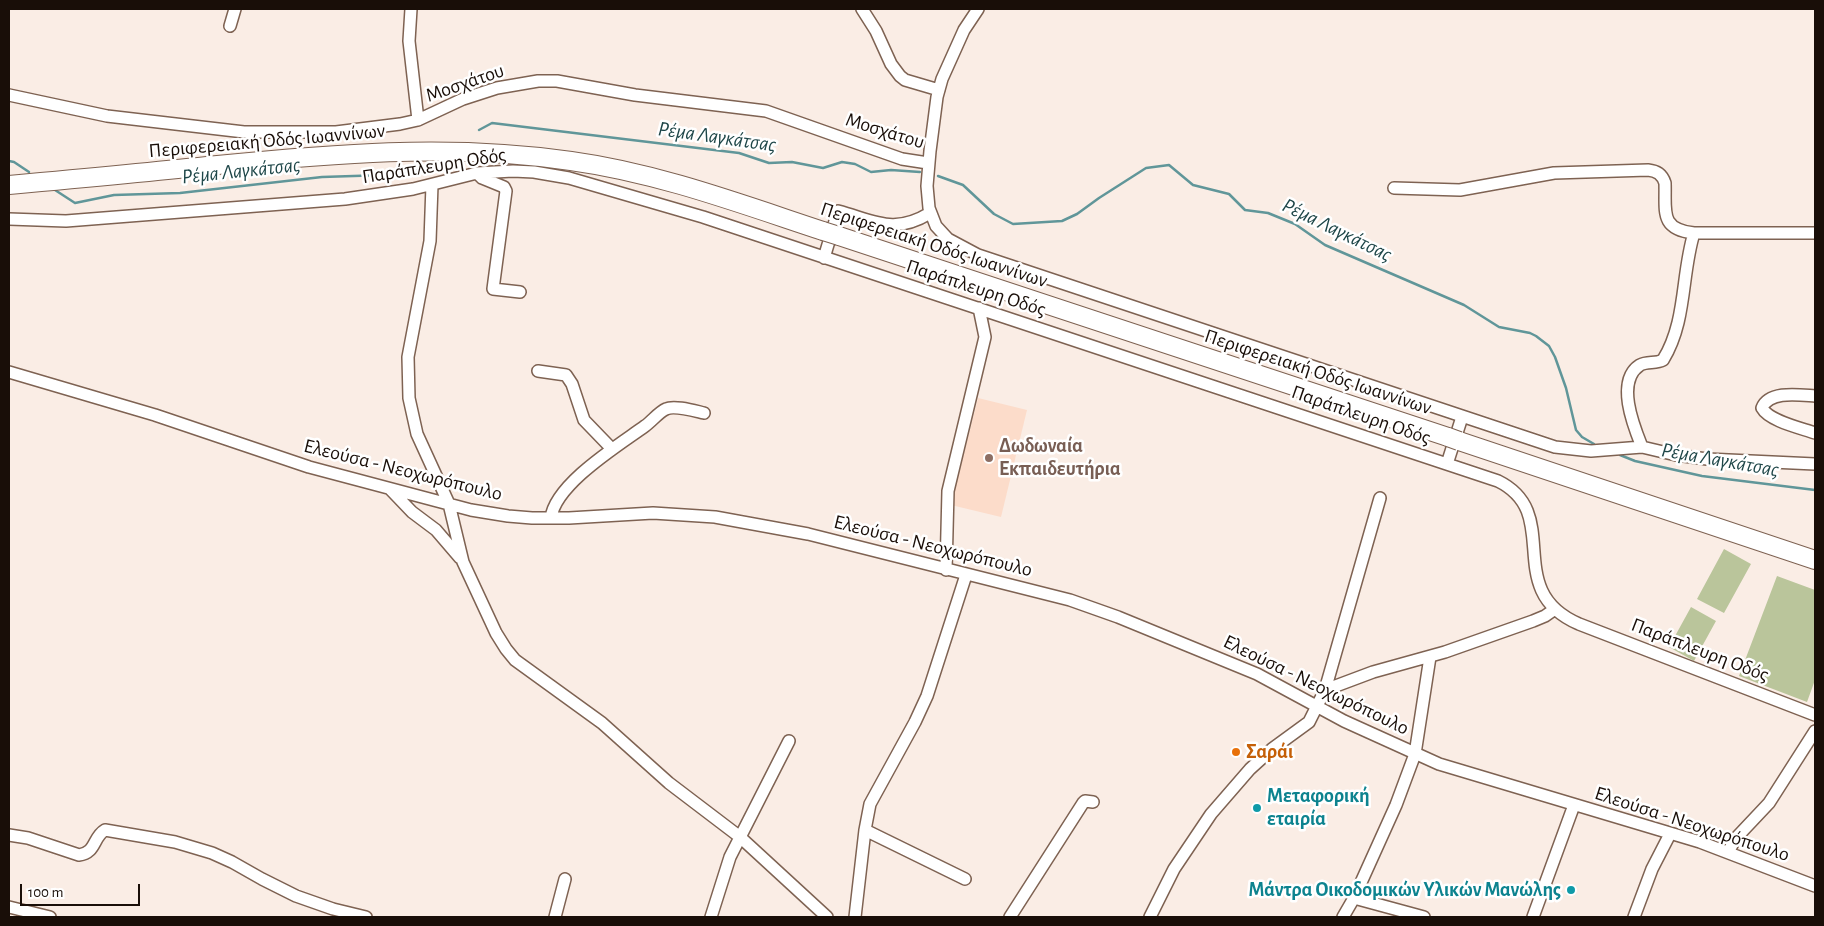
<!DOCTYPE html>
<meta charset="utf-8">
<style>
body{margin:0}
#map{position:relative;width:1824px;height:926px;overflow:hidden;background:#faede5;font-family:"Alegreya Sans",sans-serif}
canvas{display:block}
.frame{position:absolute;inset:0;border:10px solid #190e08;pointer-events:none}
.scale{position:absolute;left:20px;top:884px;width:120px;height:22px;box-sizing:border-box;border:2px solid #190e08;border-top:0;padding-left:6px;font-size:15px;line-height:18px;white-space:nowrap;color:#190e08;-webkit-text-stroke:4px #fff;paint-order:stroke}
</style>
<div id="map">
<canvas width="1824" height="926"></canvas>
<div class="frame"></div>
<div class="scale">100 m</div>
</div>
<script>
const c = document.querySelector('canvas').getContext('2d');
c.lineJoin = 'round';
function fill(path, color) {
  c.fillStyle = color;
  c.fill(path, 'evenodd');
}
function trace(path, color, width, dash) {
  c.strokeStyle = color;
  c.lineWidth = width;
  c.lineCap = dash ? 'butt' : 'round';
  c.setLineDash(dash || []);
  c.stroke(path);
}
function write(font, color, halo, rows, align = 'center') {
  c.font = font + ' "Alegreya Sans",sans-serif';
  c.lineWidth = 5;
  c.setLineDash([]);
  c.textBaseline = 'middle';
  c.strokeStyle = halo;
  c.fillStyle = color;
  for (const [text, x, y, turn = 0] of rows) {
    c.save();
    c.translate(x, y);
    c.rotate((+turn || 0) * Math.PI / 180);
    c.textAlign = isNaN(turn) ? turn : align;
    if (halo) c.strokeText(text, 0, 0);
    c.fillText(text, 0, 0);
    c.restore();
  }
}
fill(new Path2D(`
 M978,398l49,12 -26,107 -50,-12z`), '#fcdcca');
fill(new Path2D(`
 M1724,549l27,15 -27,49 -27,-14z
 M1777,576l38,14v90l-8,22 -68,-26z
 M1691,607l25,14 -22,40 -25,-14z`), '#bac59b');
trace(new Path2D(`
 M479,130l13,-7 247,30 30,10 23,-1 31,6 19,-6 13,2 16,8 20,-2 29,2
 M9,161l5,1 15,10
 M938,176l25,9 31,29 19,10 49,-3 15,-7 22,-16 47,-30 23,-3 24,20 36,9 16,16 23,3 27,11 30,21 139,60 35,22 31,6 6,3 13,10 6,11 11,31 10,42 6,7 12,7
 M55,190l20,13 39,-8 66,-2 142,-16 63,-2 40,-7 9,-7
 M1620,455l15,6 67,15 113,14`), '#609699', 2.5);
const minor = new Path2D(`
 M411,9l-2,32 9,79
 M862,9l14,22 15,33 9,12 5,4 34,10
 M978,9l-14,21 -22,49 -5,18 -7,54 -3,35 2,22 7,18 12,13 30,16 577,192 36,4 51,-4 34,8 31,4 108,5
 M230,26l5,-17
 M9,95l98,21 137,16h92l64,-8 18,-4 45,-21 34,-11 41,-7h19l78,14 131,16 136,48 26,4
 M477,173l5,5 22,9 2,4 -13,98 27,3
 M432,185l-2,56 -22,116 1,41 8,36 32,70 14,58 33,71 10,16 9,11 87,63 67,60 71,54 87,80
 M1394,188l66,2 94,-17 94,-3c9,1 14,4 17,13 1,28 -6,46 29,50h121
 M9,219l57,2 279,-22 68,-10 64,-16 36,-2 21,1 35,6 134,39 795,264c67,33 2,109 81,143l236,91
 M824,258l14,-47c37,10 56,24 92,2
 M538,371l28,4 6,9 12,36 28,29
 M9,372l146,43 154,52 162,43 37,6 24,2h37l84,-5 62,4 93,17 262,66 48,17 139,57 87,47 95,43 261,78 115,44
 M1815,396c-15,-1 -46,-6 -53,12 7,13 39,20 53,25
 M1642,447c-8,-20 -27,-66 -2,-82 7,-4 16,-1 23,-5 24,-39 18,-85 31,-127
 M1447,464l15,-47
 M390,489l22,23 24,18 24,28
 M551,518c4,-34 68,-73 94,-92 7,-5 14,-14 21,-17 8,-4 29,2 38,4
 M946,570l2,-79 37,-154 -6,-29
 M1327,689v-6l53,-185
 M865,830l100,49
 M9,835l19,3 51,17c17,-2 14,-18 26,-25l70,12 37,11 20,9 30,17 34,17 37,13 33,8
 M1728,852l8,-14 33,-35 46,-72
 M1354,898l70,19
 M9,907l41,10
 M555,917l10,-38
 M711,917l19,-60 59,-116
 M855,917l10,-87 5,-26 45,-82 12,-26 39,-121
 M1010,917l73,-114 2,-2 8,1
 M1150,917l24,-48 37,-55 39,-45 22,-20 37,-27 16,-32 48,-18 72,-20 88,-31 12,-5 10,-7
 M1343,917l11,-19 42,-93 19,-51 15,-97
 M1533,917l41,-112
 M1634,917l18,-48 18,-35`);
const highway = new Path2D(`
 M9,185c66,-6 132,-12 198,-19 123,-12 241,-23 364,-5 87,12 170,43 252,70
 M839,236l609,201
 M1459,441l356,119`);
trace(minor, '#7e6252', 14);
trace(highway, '#7e6252', 20);
trace(minor, '#fff', 11);
trace(highway, '#fff', 18);
const highwayBridge = new Path2D(`
 M823,231l16,5
 M1448,437l11,4`);
trace(highwayBridge, '#7e6252', 20, []);
trace(highwayBridge, '#fff', 18);
for (const [x, y, r, color] of [
 [989,458,5,"#8d6e63"],
 [1236,752,5,"#e8710a"],
 [1257,808,5,"#0f9aa8"],
 [1571,890,5,"#0f9aa8"]
]) {
  const dot = new Path2D();
  dot.arc(x, y, r, 0, 2 * Math.PI);
  c.fillStyle = color;
  c.fill(dot);
  trace(dot, '#fff', 2);
}
write('20px', '#190e08', '#fff', [
 ["Μοσχάτου",465,83,-19],
 ["Μοσχάτου",885,131,17],
 ["Περιφερειακή Οδός Ιωαννίνων",267,141,-5],
 ["Παράπλευρη Οδός",434,166,-9],
 ["Περιφερειακή Οδός Ιωαννίνων",934,245,18],
 ["Παράπλευρη Οδός",976,288,18],
 ["Περιφερειακή Οδός Ιωαννίνων",1318,372,18],
 ["Παράπλευρη Οδός",1361,415,19],
 ["Ελεούσα - Νεοχωρόπουλο",403,470,14],
 ["Ελεούσα - Νεοχωρόπουλο",933,546,14],
 ["Παράπλευρη Οδός",1700,650,21],
 ["Ελεούσα - Νεοχωρόπουλο",1316,685,26],
 ["Ελεούσα - Νεοχωρόπουλο",1692,824,18]
]);
write('bold 20px', '#785e54', '#fff', [
 ["Δωδωναία",999,446],
 ["Εκπαιδευτήρια",999,469]
], 'left');
write('bold 20px', '#c56008', '#fff', [
 ["Σαράι",1246,752]
], 'left');
write('bold 20px', '#0d838f', '#fff', [
 ["Μεταφορική",1267,796],
 ["εταιρία",1267,819],
 ["Μάντρα Οικοδομικών Υλικών Μανώλης",1561,890,"right"]
], 'left');
write('italic 21px', '#1e4648', '#fff', [
 ["Ρέμα Λαγκάτσας",717,137,8],
 ["Ρέμα Λαγκάτσας",241,171,-6],
 ["Ρέμα Λαγκάτσας",1337,230,26],
 ["Ρέμα Λαγκάτσας",1720,460,10]
]);
</script>
